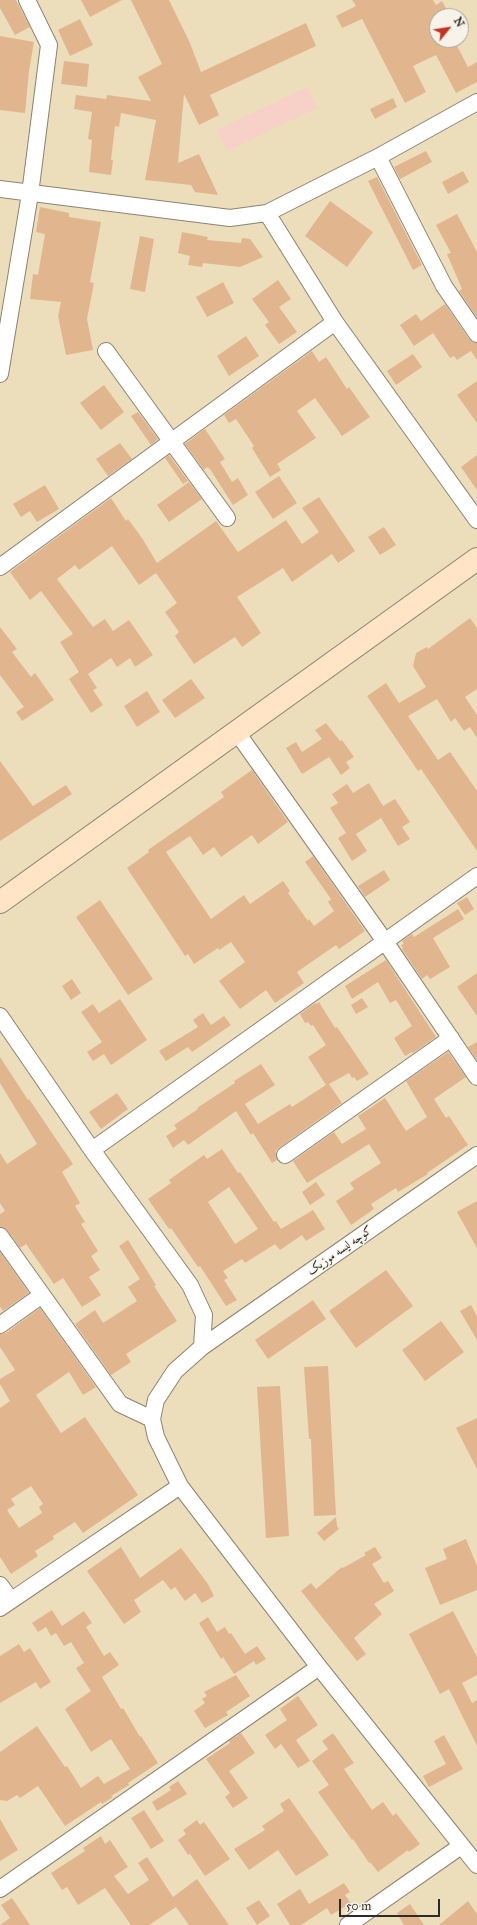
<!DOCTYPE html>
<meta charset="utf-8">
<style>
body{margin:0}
#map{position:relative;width:477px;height:1925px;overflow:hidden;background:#ecdeba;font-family:"IM FELL Great Primer",serif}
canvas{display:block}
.north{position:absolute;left:429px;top:8px;width:40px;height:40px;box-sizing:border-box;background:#f7f3e8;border:1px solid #a5a39c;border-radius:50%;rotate:60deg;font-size:11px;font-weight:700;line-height:16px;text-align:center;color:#2b2b2b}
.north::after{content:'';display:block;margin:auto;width:14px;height:18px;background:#c8321e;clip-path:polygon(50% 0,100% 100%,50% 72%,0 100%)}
.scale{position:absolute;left:339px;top:1899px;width:101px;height:18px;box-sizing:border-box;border:2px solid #2b2b2b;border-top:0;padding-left:5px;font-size:12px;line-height:14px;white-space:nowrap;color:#2b2b2b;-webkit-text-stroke:3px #f7f3e8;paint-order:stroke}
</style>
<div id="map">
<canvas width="477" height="1925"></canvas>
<div class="north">N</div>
<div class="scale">50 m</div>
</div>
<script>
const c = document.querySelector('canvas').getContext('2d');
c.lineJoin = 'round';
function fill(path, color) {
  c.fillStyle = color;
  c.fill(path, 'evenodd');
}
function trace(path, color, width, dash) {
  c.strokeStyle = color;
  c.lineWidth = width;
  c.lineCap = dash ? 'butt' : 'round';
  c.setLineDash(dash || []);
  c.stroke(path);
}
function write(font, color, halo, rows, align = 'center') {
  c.font = font + ' "IM FELL Great Primer",Amiri,serif';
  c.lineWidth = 3;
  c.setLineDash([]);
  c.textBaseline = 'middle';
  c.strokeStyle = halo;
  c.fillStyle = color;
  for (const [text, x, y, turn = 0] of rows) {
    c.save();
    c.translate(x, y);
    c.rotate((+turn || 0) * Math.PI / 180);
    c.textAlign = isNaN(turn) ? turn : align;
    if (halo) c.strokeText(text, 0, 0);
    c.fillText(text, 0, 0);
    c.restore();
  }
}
fill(new Path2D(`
 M307,87l10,21 -90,43 -10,-21z`), '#f7d1c8');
fill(new Path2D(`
 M0,0h16l14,27 -15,8 -15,-27z
 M81,0h41l-32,17z
 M131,0h38l21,43 11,29 105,-49 10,23 -106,49 9,20 -20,10 -15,-31 -6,69 21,-9 19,41 -23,-3 -4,-7 -46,-5 11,-60 -35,-7 -2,14 -4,-1 -4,34h2l-2,15 -22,-3 3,-32 -4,-1 4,-27 -18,-3 2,-14 30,4 1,-4 44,6 -13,-24 24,-13z
 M352,0h81l3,5 6,-4 8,15h-13v24h17l14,27 9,-5v20l-21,11 -20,-38 -23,11 13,26 -21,11 -43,-84 -20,9 -6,-12 20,-10z
 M80,19l13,26 -23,11 -12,-26z
 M0,36l34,6 -5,29 -4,42 -25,-3z
 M64,61l25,3 -2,23 -26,-3z
 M393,98l4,9 -22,12 -5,-10z
 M426,151l6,11 -32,17 -6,-12z
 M463,171l6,11 -21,12 -6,-12z
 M377,177l45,88 -9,5 -45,-89z
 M330,201l43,31 -26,35 -42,-31z
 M40,207l29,6v4l32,5 -11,60 4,1 -7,36 6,31 -27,5 -8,-39 3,-14 -31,-3 3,-25 5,1 7,-41 -9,-2z
 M457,214l20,38v65l-18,-26 3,-2 -15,-35 4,-1 -15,-28z
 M182,232l26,5 -1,3 34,3 1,-5 8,1 13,18 -23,10 -37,-4 -1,4 -14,-2 2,-9 -12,-3z
 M140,236l14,3 -9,53 -15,-3z
 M278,280l13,19 -12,8 18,25 -18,12 -14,-19 4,-3 -17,-23z
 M223,282l11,21 -27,14 -11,-20z
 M445,304l24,35 8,4v17l-6,-9 -14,9 -3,-4 -4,2 -17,-25 -19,13 -14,-21 16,-11 5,7z
 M246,336l13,20 -30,20 -12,-20z
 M312,351l7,11 7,-5 21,32 2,-2 21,30 -28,19 -27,-38 -18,13 19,27 -39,26 4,6 -11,7 -18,-29 2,-2 -18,-27 -7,4 -5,-8z
 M413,354l9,13 -26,18 -9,-14z
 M477,381v42l-20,-28z
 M104,385l20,27 -23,18 -21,-27z
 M138,412l20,27 -7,6 -20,-29z
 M205,429l20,30 -5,3 12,20 6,-4 10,17 -15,10 -23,-36 -3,-2 -3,3 -19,-26z
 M120,443l12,16 -24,17 -12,-17z
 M169,455l19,26 -5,3 -18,-26z
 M477,455v35l-16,-23z
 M279,476l18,27 -24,16 -18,-27z
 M189,482l13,17 -33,23 -12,-17z
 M45,485l14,24 -22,13 -7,-11 -9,6 -8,-13z
 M319,497l36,54 -17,12 -6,-9 -40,28 -9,-14 -46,29 24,36 -19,14 -7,-10 -41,27 -19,-28 4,-4 -14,-20 12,-9 -21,-30 -17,12 -27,-39 -33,24 -4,-5 -18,14 36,48 12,-8 8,12 16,-11 24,35 -18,12 -5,-9 -13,9 -6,-9 -23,16 9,14 -4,2 10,15 -12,8 -22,-34 10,-7 -19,-30 13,-8 -32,-43 -11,9 -20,-28 101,-74 15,23 2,-2 14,19 15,25 59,-42 22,31 48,-32 16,24 17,-12 -17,-24z
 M384,527l12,18 -16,10 -12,-18z
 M470,618l7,10v61l-12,8 12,18v23l-7,-11 -6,4 -9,-13 -4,4 -14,-23 -29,17 30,44 12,-8 27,39v60l-56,-82 -3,2 -51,-75 19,-13 13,20 27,-16 -13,-21 3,-13 11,-6 1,2z
 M0,627l17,22 -5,3 19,25 4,-4 19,27 -32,21 -6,-9 8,-5 -24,-32z
 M191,679l14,19 -30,20 -13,-18z
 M147,691l13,21 -23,15 -13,-21z
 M326,723l14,18 2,-1 12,17 -8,5 4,6 -9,7 -12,-18 -27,17 -16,-26 10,-6 6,10 20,-13 -7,-9z
 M0,761l33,45 33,-21 6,9 -72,47z
 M252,770l36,52 -30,22 -6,-9 -31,22 -7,-10 -11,8 -13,-19 -24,16 45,67 33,-24 6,9 33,-23 7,10 -2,2 20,28 1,-2 5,7 20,-15 -6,-9 3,-3 -26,-37 8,-6 52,75 -26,18 -3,-4 -39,27 7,11 -29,20 -9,-13 -26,19 -21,-28 26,-19 -14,-20 -12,8 -1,-2 -24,16 -6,-10 -3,2 -58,-88 22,-16 -1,-2 76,-53 -3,-5z
 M369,783l14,23 12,-7 15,23 -8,5 8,12 -12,7 -17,-28 -25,16 11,17 -15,10 -14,-23 8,-5 -16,-25 8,-5 -6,-9 15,-10 6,9z
 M384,870l6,10 -25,17 -7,-11z
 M467,897l7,12 -9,6 -8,-12z
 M100,900l53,79 -25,16 -52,-78z
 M458,909l6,10 -31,19 17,29 -20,12 -3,-4 -5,4 -20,-30 1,-1 -2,-3 3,-1 -2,-3 10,-7 2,3z
 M386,960l50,77 -23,16 -1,-1 -7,4 -11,-18 18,-12 -16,-26 -6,3 -12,-21 -26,17 -7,-13z
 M477,973v43l-20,-29z
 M72,979l9,14 -10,7 -9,-14z
 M362,998l6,9 -12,7 -5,-9z
 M120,999l27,41 -36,25 -7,-11 -11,7 -6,-9 15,-10 -21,-30 12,-8 6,9z
 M319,1002l16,26 2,-1 32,47 -12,7 -3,-4 -2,1 -3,-5 -20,11 13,19 -62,44 -4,4 1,9 -5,3 -19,-30 -2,2 -15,-24 -48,34 -4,-5 -11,8 -7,-12 11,-7 -3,-4 24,-16 -1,-1 38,-25 -1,-2 27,-17 14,21 -30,19 13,20 32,-20 2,3 34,-22 -18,-28 18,-12 -13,-20 -2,1 -3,-4 -3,1 -5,-9 15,-11 1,1z
 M203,1013l8,12 13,-9 7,9 -39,27 -4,-5 -22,14 -7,-10 39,-24 -5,-7z
 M477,1042v18l-9,-13z
 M448,1052l18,25 -32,22 12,19 3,-2 19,29 -41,28 1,1 -30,18 -2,-4 -25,16 3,5 -23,16 -15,-24 18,-12 -4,-6 31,-20 -12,-19 -62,39 -14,-22 41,-29 8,12 24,-15 -8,-13 27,-18 21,33 21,-14 -21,-36z
 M0,1057l28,43 1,-1 44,65 -11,8 18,31 -5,3 10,16 -4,2 17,27 -7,5 9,14 -11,7 12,18 -19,12 -19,-29 -9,6 -28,-40 -6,4 -13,-18 -7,-3v-13l5,-3 -5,-8v-50l7,11 30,-20 -37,-61z
 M117,1093l11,16 -27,20 -12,-17z
 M222,1149l16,24 2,-1 34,50 2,-1 5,8 32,-19 12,19 -19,12 -4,-6 -22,15 -5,-6 -30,19 -3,-4 -19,12 5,7 -4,2 13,20 -11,6 -26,-40 -2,1 -27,-39 -2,1 -21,-30 23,-16 -2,-3 35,-25 3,4zM229,1187l29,42 -23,15 -27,-42z
 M316,1182l9,13 -15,10 -8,-13z
 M477,1201v47l-20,-36z
 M128,1240l28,45 -2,1 23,35 -51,33 5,8 -20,13 -36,-51 20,-14 8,13 34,-22 -9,-14 12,-8 -21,-33z
 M0,1252l29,41 -26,18 -3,-4z
 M386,1270l27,36 -57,42 -27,-37z
 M313,1300l13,19 -58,40 -13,-19z
 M471,1305l6,11v24l-17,-29z
 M40,1308l56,79 -13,8 -14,-23 -33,23 25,38 24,-16 53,78 -55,38 -8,-11 -22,14 1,3 -19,12 3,5 -27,18 -11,-17v-149l10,-7 -10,-17v-5l15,-9 -15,-23v-13l6,-1zM31,1486l12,18 -4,3 3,6 -23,15 -12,-18 8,-5 -4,-6z
 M441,1321l23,31 -39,29 -23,-31z
 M328,1366l8,149 -22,1 -3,-77h-2l-5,-72z
 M280,1386l9,150 -23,2 -9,-151z
 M477,1418v51l-21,-41z
 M336,1517l1,9 2,3 -15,12 -7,-8z
 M466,1539l11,27v24l-37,15 -15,-37 22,-9 -4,-10z
 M121,1547l19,31 41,-30 27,36 6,12 -12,7 -7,-10 -10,8 -10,-14 -4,3 -8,-10 -29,20 7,12 -17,12 -37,-53z
 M375,1547l7,11 -10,6 12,19 4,-2 6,10 -20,13 8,10 -28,24 12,16 -9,7 -56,-70 10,-8 5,6 26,-22 1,1 23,-13 -2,-2z
 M52,1610l10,16 22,-15 8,12 -6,4 18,29 6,-4 9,13 -17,12 19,32 2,-1 17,29 1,-1 17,27 -30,20 1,2 -18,11 2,1 -11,7 -1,-2 -36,24 -27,-40 -18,12 -3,-3 -10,6 -7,-1v-48l37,-26 28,41 2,-1 14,22 17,-12 6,8 26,-15 -19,-30 -20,13 -26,-43 26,-18 -15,-23 8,-5 -13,-21 -7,4 -8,-13 -5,3 -5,-9 -8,5 -6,-9z
 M453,1611l24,46v18l-15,8 10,20 5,-3v46l-28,-57 -9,5 -31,-60z
 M208,1617l9,15 8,-5 4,7 2,-1 14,21 12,-8 9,13 -10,6 -2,-4 -20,13 -11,-17 -2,2 -22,-36z
 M19,1644l5,8 6,-4 21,34 -11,7 -4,-7 -36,21v-47z
 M236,1675l14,21 -24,16 2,3 -23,13 -11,-17 11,-8 -3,-4 5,-3 -3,-4z
 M298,1696l20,29 -22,15 14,21 -12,7 -17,-24 -6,5 -10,-14 22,-15 -7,-11z
 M241,1733l14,20 -26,18 19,27 -15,10 -8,-11 5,-4 -24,-34 24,-16 -1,-2z
 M333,1733l21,30 -10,6 28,41 11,-8 10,14 3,-3 24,31 -11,8 -1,-2 -30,22 -8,-10 -1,1 -16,-24 -1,1 -34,-48 11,-7 -17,-24 16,-12 -6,-8z
 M444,1735l19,34 -34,18 -6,-11 23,-12 -12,-23z
 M178,1781l9,13 -30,17 -5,-9 19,-12 -2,-3z
 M289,1798l40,57 -33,21 -18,-26 -29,20 -15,-21 31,-19 -3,-4 22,-15 -4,-7z
 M144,1810l20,31 -13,8 -20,-31z
 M0,1819l18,31 -18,11z
 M197,1820l3,5 4,-3 26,37 -25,17 -15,-22 -2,1 -10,-15 8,-6 -3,-4z
 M101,1836l4,8 5,-4 18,27 -14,9 14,18 21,-14 -11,-17 9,-6 26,40 24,-18 32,46h-40l-13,-18 -27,18h-18l-26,-37 -27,17 -11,-18 -5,3 -11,-17 34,-22 -2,-3z
 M344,1883l6,9 -5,3 6,8 -20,12 -4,-7 -26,17h-11l-13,-21 23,-15 9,15z
 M12,1898l18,27h-30l10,-7 -9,-13z
 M259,1900l11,16 -13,9 -11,-17z
 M468,1901l9,13v11h-38z
 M410,1904l14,21h-20l-7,-12z`), '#e1b68f');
const minor = new Path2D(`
 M378,157l66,129 33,48
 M0,189l230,29 37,-5 111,-56 99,-55
 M267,213l68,109 142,198
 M106,351l121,167
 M0,374l30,-180 19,-149 -22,-45
 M0,567l335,-245
 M236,731l150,212 91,134
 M0,1016l92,134 98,135 14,30 -2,32
 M92,1150l385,-274
 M285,1155l166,-117
 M477,1155l-275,192 -27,24 -19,29 -4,19 4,18 24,49 139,181 158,198
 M0,1236l120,168 32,15
 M0,1325l42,-30
 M0,1585l11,15
 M0,1608l180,-122
 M0,1889l319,-222
 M348,1925l113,-79`);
const secondary = new Path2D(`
 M0,902l477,-343`);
trace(minor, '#8c8472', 18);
trace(secondary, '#8c8472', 24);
trace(minor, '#fff', 16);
trace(secondary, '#ffe4c6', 22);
write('12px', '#2b2b2b', '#f7f3e8', [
 ["کوچه لیسه موزیک",340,1251,-35]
]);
</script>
